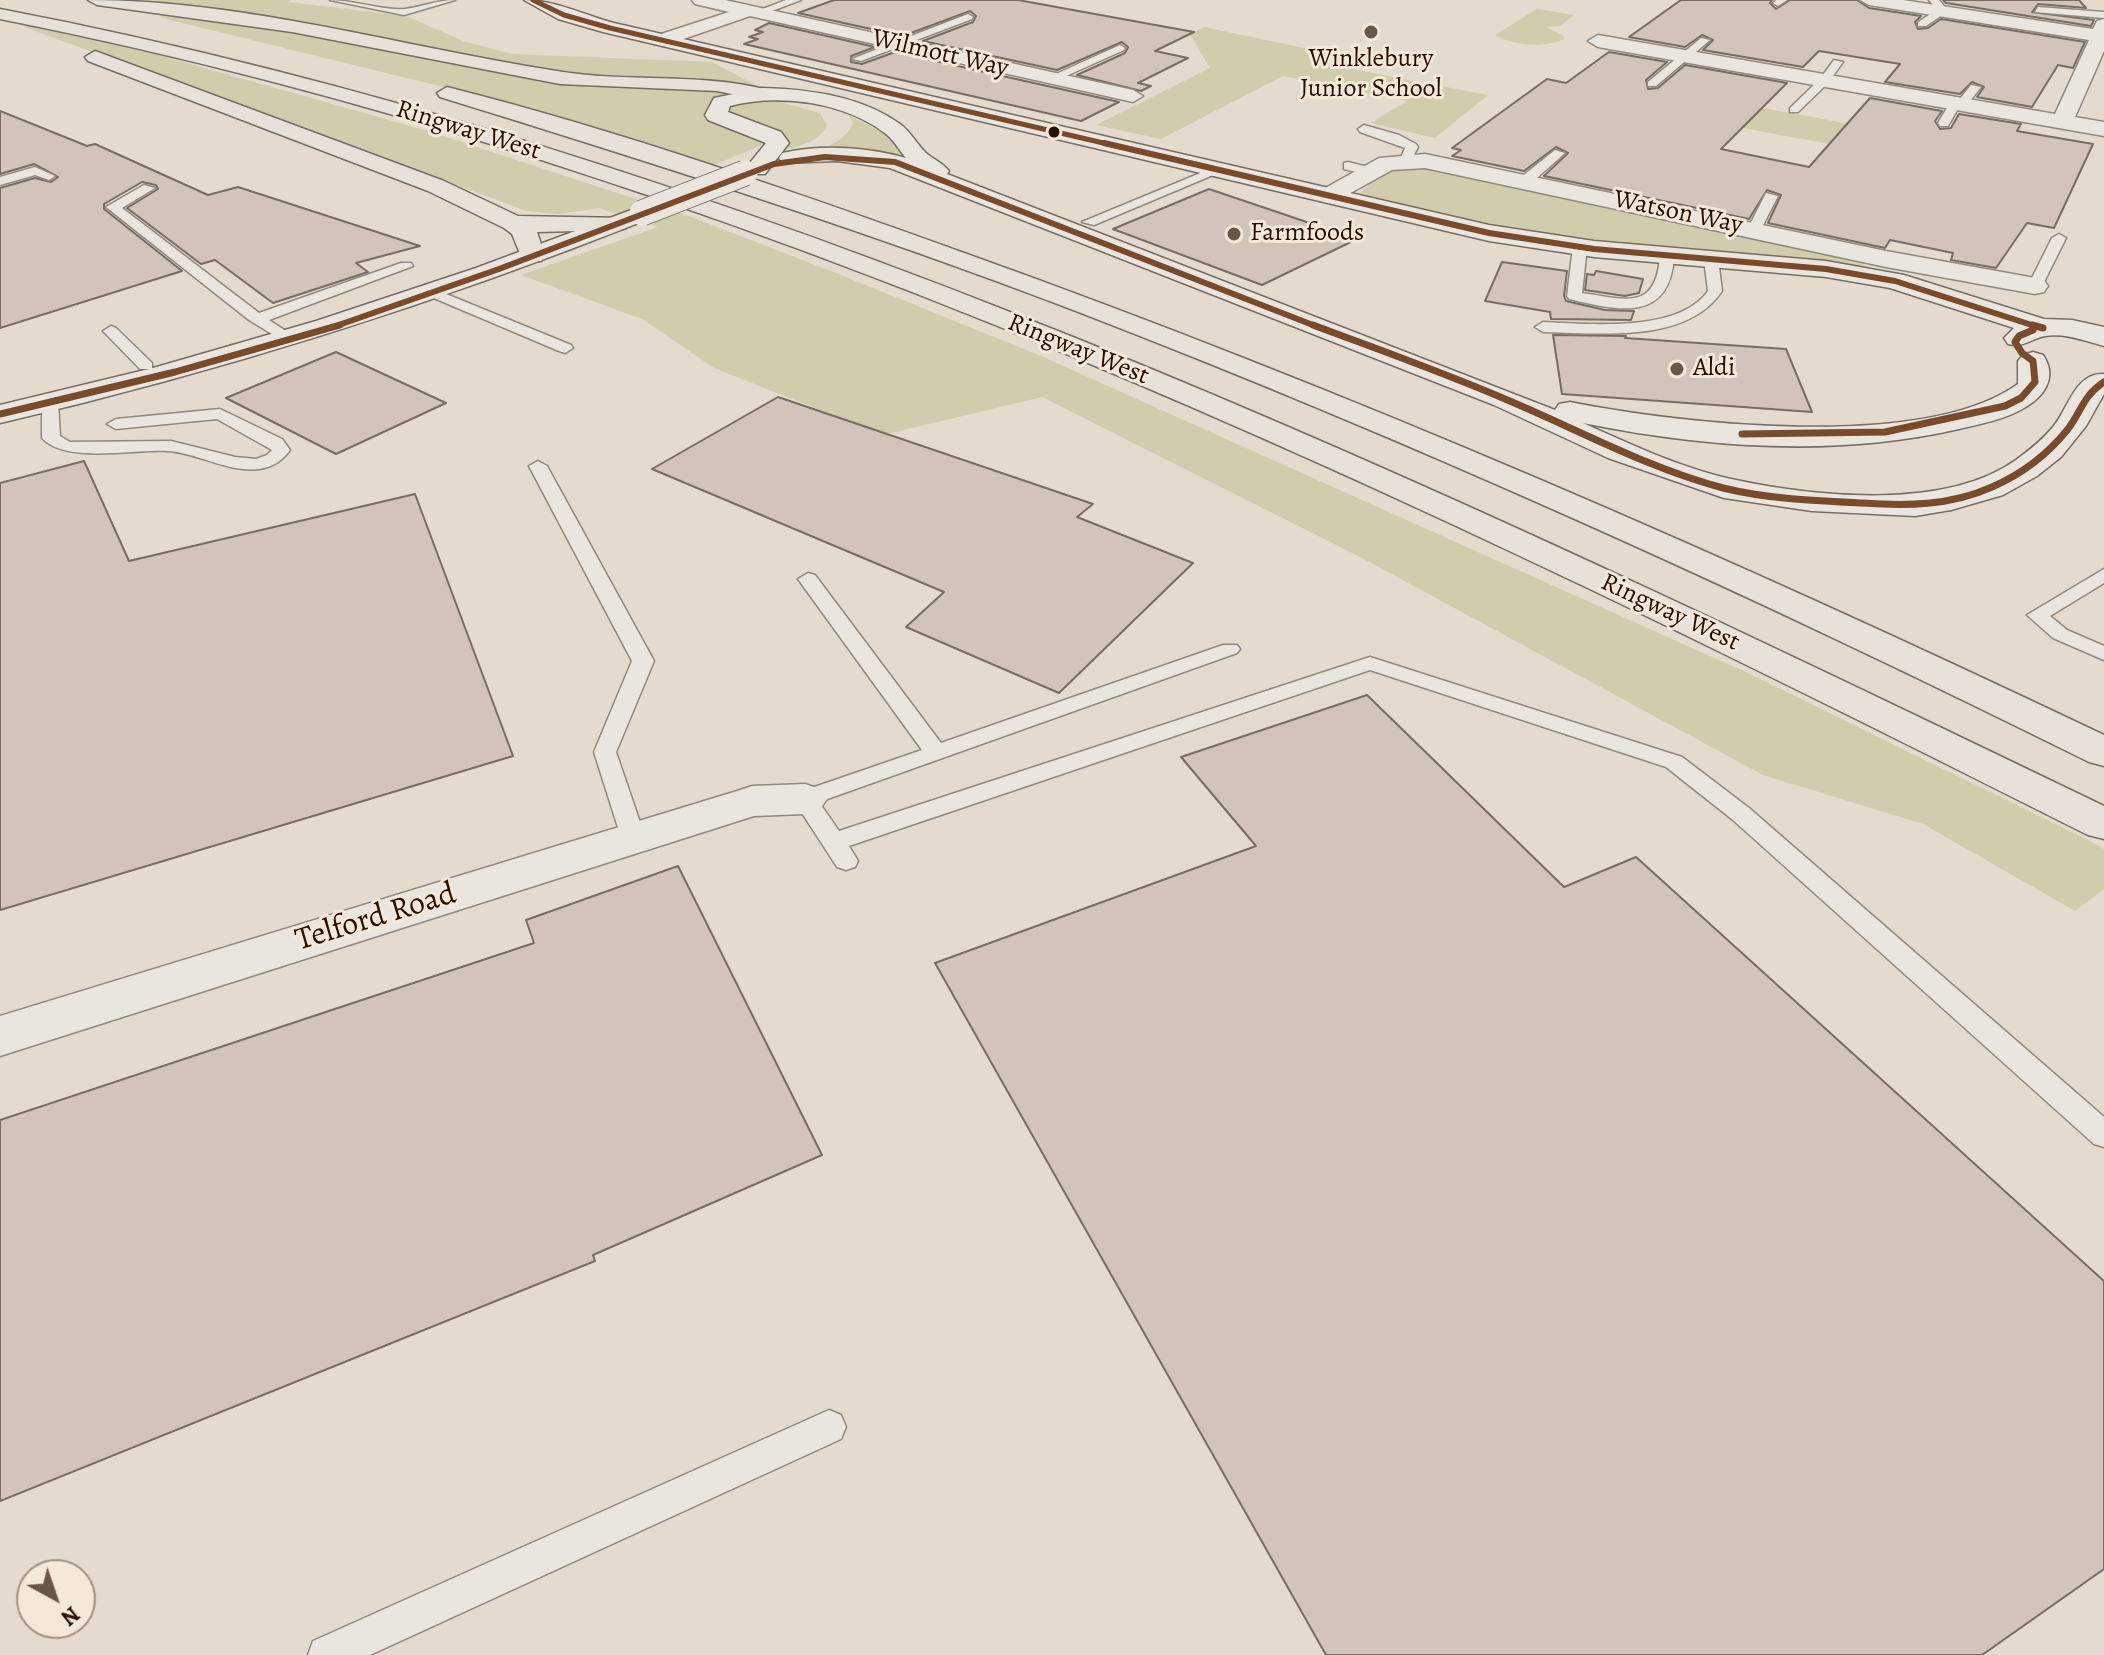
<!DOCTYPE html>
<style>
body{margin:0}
#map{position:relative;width:2104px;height:1655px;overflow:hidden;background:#e4dbce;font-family:Alegreya,serif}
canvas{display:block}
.north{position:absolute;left:16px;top:1559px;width:80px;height:80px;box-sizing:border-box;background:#f4e8d9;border:2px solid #a29183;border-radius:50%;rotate:140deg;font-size:22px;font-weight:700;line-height:32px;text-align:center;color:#280e02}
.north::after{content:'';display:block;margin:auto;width:28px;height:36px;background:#6a5649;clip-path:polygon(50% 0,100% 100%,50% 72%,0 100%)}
</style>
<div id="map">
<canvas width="2104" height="1655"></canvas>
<div class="north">N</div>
</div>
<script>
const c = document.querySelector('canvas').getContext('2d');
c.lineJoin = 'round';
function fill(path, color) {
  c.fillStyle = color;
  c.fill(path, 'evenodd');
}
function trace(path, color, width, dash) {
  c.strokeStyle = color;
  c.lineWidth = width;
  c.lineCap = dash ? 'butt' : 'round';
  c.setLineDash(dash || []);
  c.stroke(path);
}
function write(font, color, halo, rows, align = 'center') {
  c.font = font + ' Alegreya,serif';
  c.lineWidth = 6;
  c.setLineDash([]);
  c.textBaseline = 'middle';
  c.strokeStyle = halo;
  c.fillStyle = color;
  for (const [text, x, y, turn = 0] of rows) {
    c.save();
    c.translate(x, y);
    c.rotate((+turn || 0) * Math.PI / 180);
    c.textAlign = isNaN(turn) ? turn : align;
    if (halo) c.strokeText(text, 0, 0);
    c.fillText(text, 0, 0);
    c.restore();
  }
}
fill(new Path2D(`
 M137,0h154l-2,2 117,14 57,25 49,13 200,8 47,25 -50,17 -2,13 59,26 -54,23 -232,-70 -314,-77 -6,-3 7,-4 -13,-9z
 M1537,9l37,6 -14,11 -14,1 17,8 1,4c-19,9 -50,7 -69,-4z
 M29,25l115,26 284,80 266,87 142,55 205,83 709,318 338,166 16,9v40l-29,22 -152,-87 -160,-49 -401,-217 -320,-161 -159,38 -169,-67 -72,-49 -121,-44 137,-48 -59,-19 -41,6 -31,-3 -503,-184z
 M1204,27l124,26 -13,9 173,33 -53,43 -64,-15 36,-22 -124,-25 -122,63 -65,-14 114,-57 -20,-34z
 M770,99l50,14 7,12c-7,15 -23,20 -39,24l1,-6 -5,-8 -58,-23 1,-6 5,-3z
 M1747,105l178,33 -15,21 -183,-34z
 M848,115l37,19 18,21 -15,3 -71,-7c14,-6 31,-13 36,-28z
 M1404,165l48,7 385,83 32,12 -326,-29 -168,-37 -16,-7 18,-17z`), '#d0ccac');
const building = new Path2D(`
 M834,0h184l176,32 -39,19 33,7 -50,25 13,3 -10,5 -64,-16 48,-22 3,-6 -6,-5 -65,28 -134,-29 50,-19 3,-6 -6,-5 -67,25 -105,-23z
 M1681,0h91l-2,3 6,6 14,-9h67l12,8 52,8 -6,6 3,7 10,-1 13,-9 144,23 -12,26 -15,-3 -26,42 -55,-10 7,-10 -12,-5 -12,12 -75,-12 15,-18 -81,-13 -16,16 -100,-17 10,-10 -11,-5 -17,12 -56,-10z
 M1943,0h136l7,8 -48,-4 -6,8 62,8 -3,6 -145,-23z
 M769,23l106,24 -24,9v6l11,2 33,-12 224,50 -38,19 -337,-77 14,-5 -9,-2 14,-5 -8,-2z
 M1609,52l58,10 -21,18 2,9 10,-1 27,-23 102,18 -66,66 88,18 61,-69 72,13 -7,10 5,8 11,-1 8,-14 62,10 -4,7 76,13 -39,84 -27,-5 -31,45 -45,-8 2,-7 -63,-13 -5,8 -117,-25 13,-28 -14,-5 -18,29 -205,-43 24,-23 -12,-6 -32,24 -72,-15 9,-6 -9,-2 95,-69 19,4z
 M0,111l87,35 8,-2 113,51 30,-8 182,59 -64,17 12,9 -95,31 -58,-43 -14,4 -74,-56 31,-19 -2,-4 -14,-3 -38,22v5l78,62 -182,57v-140l35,-10 16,4 7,-5 -24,-13 -34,10z
 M1209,189l148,50 -95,46 -149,-56z
 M1502,262l65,9 -3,25 2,5 39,9 29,1 -3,9 -80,-1 -1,-7 -65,-11z
 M1596,271l47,8 -4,14 -14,3 -40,-6 2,-16 7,1z
 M1553,335l73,1 -1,2 161,11 26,63 -250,-18z
 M336,352l110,51 -110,51 -110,-56z
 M778,397l315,107 -16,13 116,46 -134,130 -153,-66 38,-35 -292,-123z
 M84,461l45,100 286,-67 98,262 -513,154v-427z
 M1367,695l197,192 72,-30 468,424v288l-122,86h-656l-391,-692 321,-117 -75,-89z
 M678,866l144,289 -229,100 2,6 -595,240v-381l534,-177 -8,-23z`);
fill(building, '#d3c4bb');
trace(building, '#766d64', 2);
const lane = new Path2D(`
 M330,0c24,0 53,11 75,9 17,-2 32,-9 50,-9l-51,15z
 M786,0h15l-40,15 -9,-2z
 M1776,0h11l-9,6 -5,-3z
 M1929,0h10l9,11 -22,15h-8v-4l19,-12z
 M2038,7l66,5v6l-69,-6z
 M968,14l5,3 -1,2 -111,42 -9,-2z
 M1701,38l9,2 -54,46h-8v-4z
 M1120,45l5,3 -1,2 -69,31 -10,-2z
 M1834,60l9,2 -15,21 -30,29h-8v-4l30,-29z
 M1971,85l10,2 -15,19 -7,1 -11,19h-8l-2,-3 13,-22 8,-1z
 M1364,125l35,10 17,9 2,3 -8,16 -10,-3 5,-12 -45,-16 -2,-3z
 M1555,150l10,3 -35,31h-10v-6z
 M1348,162l28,7 2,3 -6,4 -28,-7v-6z
 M35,167l20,9 -6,4 -14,-5 -35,10v-8z
 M1215,167l10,3 -131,55 -12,-3z
 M144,185l11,3 -33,20 137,105 142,-50h10l2,3 -144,54 29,19 -8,5 -5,-2 -36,-22 -143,-113z
 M1766,193l12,3 -19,37h-10l-2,-3z
 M2059,234l7,4 -24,48 -7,4 -5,-1 -2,-3 24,-48z
 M1580,243l7,4 -5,46c43,6 74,19 78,-37l7,-4 7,4c-4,67 -55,55 -105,43l-2,-3 6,-49z
 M1711,255l7,4 4,32c-35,53 -122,42 -179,41l-8,-5 8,-5c46,2 136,11 165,-31l-4,-32z
 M434,289l137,56 2,3 -8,5 -6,-2 -130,-55v-6z
 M111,326l5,2 36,35v6h-12l-34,-35 -3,-3z
 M50,397l8,5 2,34 10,6 101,-1 64,16 21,2 11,-4 5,-5 -55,-31 -101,10 -9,-5 9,-5 104,-10 62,30 8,11c-8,11 -17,17 -31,19 -30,4 -61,-16 -91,-18 -33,-2 -102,13 -126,-13v-36z
 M538,461l9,5 107,195 -38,91 29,85 -3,6 -9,2 -9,-2 -3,-6 -27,-85 38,-91 -103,-195z
 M2104,569v14l-54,33 17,14 37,16v14l-51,-22 -26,-23z
 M808,573l7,2 126,168 282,-98h14l3,4 -3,4 -418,149 20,29 531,-174 312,100 67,51 355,309v30l-10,-3 -361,-324 -67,-53 -296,-97 -521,176 9,15 -3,6 -9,3 -9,-3 -44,-68 4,-6 125,-43 -124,-171z
 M829,1410l12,5 5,12 -5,12 -471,216h-62l5,-14z`);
const street = new Path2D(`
 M692,0h33l408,90 10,6 -10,6 -383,-86 -81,28h-14l-3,-4 3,-4 74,-24 -34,-8z
 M1860,0h43l190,29 4,-8 7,-2v32l-29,66 29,5v14l-506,-89 -10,-6 10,-6 457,79 34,-74 -220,-35z
 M1425,154l461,97 149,27 9,2 4,6 -4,6 -9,2 -149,-27 -461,-99 -33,2 -56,31h-16l-4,-5 4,-5 59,-33z
 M805,784l15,5 7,10 -7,10 -15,5 -51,2 -754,240v-40l737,-225 15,-5z`);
const secondary = new Path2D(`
 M524,0c31,0 60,15 90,23l875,202 105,16 232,20 78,14 140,44 28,1 32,7v19c-19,-5 -38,-13 -59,-10 -15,3 -21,12 -37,8l-4,-6 10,-10 -124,-40 -64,-11 -232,-20 -105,-16 -886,-209 -45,-13z
 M762,88c47,1 99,8 138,36 10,7 16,19 25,28 7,7 17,10 24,19l-2,3 608,236 4,-6 11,-2c110,22 354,50 448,-18v-23l5,-6 10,-3 10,3c12,17 6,35 -10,47 -21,16 -48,21 -74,27 -122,28 -254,19 -376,-6 47,21 98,45 148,56 84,18 213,32 285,-19 15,-11 29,-22 40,-37 13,-18 21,-51 48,-49v20l-18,32 -25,31 -24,19 -34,19 -52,15 -36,6 -103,-5 -88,-13 -116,-40 -114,-53 -604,-237 -53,-7 -55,2 -3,-5 3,-5c39,-9 86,-6 124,5 -7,-8 -12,-18 -20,-24 -41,-32 -107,-41 -156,-28l-2,6 53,20 8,11 -24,31h-16l-4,-5 21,-26 -58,-23 -3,-5 9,-17z
 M642,206l9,2 3,5 -3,5c-213,85 -428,153 -651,205v-18l153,-37 163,-47 160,-53z`);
const primary = new Path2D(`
 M88,0c159,0 313,47 469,71 70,12 141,1 211,19l3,4 -10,6 -44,-9 -157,-7 -268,-52 -195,-27z
 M0,9c741,142 1429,471 2104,797v33l-16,-4c-664,-335 -1353,-671 -2088,-816z
 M95,51l349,130 74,35 108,2 3,5 -3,5 -9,2 -80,2 8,24 -4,5h-18l-11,-27 -8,-6 -76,-37 -340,-130 -3,-4z
 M447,87c174,44 351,106 520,167 388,139 765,304 1137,481v31l-15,-4c-332,-165 -668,-318 -1013,-451 -209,-80 -422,-148 -636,-214l-3,-4z`);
trace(lane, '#91887f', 3);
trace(street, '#91887f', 3);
trace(secondary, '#766d64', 3);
trace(primary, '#766d64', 3);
fill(lane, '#eae5df');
fill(street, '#eae5df');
fill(secondary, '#eae5df');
fill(primary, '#e7e1da');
const secondaryBridge = new Path2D(`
 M642,213l103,-40`);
trace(secondaryBridge, '#766d64', 27, []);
trace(secondaryBridge, '#eae5df', 25);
trace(new Path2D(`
 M533,0l31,15 46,13 502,117`), '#7a4b2a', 5);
trace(new Path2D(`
 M1104,143l385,90 105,16 232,20 69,12 143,46
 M333,327l166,-58 275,-105 51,-7 70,5 423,165`), '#7a4b2a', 6);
trace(new Path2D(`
 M1313,325c64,24 129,47 192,74 72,30 142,69 218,89 45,11 93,13 139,15 44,3 88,3 130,-16 30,-13 56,-33 76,-58 14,-19 15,-33 36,-47
 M2032,325l11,3
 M0,414l175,-42 165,-47
 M1742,434l143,-2 120,-26 16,-8 14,-16 -2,-21 -11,-8 -7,-11 4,-6 14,-6`), '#7a4b2a', 7);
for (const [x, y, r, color] of [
 [1371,32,8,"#6a5649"],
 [1054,132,7,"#280e02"],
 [1234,234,8,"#6a5649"],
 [1677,369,8,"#6a5649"]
]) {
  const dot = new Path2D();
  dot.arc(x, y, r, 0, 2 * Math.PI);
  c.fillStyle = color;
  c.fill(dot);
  trace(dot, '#f4e8d9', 3);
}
write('26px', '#280e02', '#f4e8d9', [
 ["Wilmott Way",940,54,13],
 ["Ringway West",468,131,17],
 ["Watson Way",1678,213,12],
 ["Ringway West",1078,350,22],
 ["Ringway West",1670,613,25]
]);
write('26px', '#280e02', '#f4e8d9', [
 ["Winklebury",1371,60,"center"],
 ["Junior School",1371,90,"center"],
 ["Farmfoods",1250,234],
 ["Aldi",1693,369]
], 'left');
write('32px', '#280e02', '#f4e8d9', [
 ["Telford Road",376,918,-17]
]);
</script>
